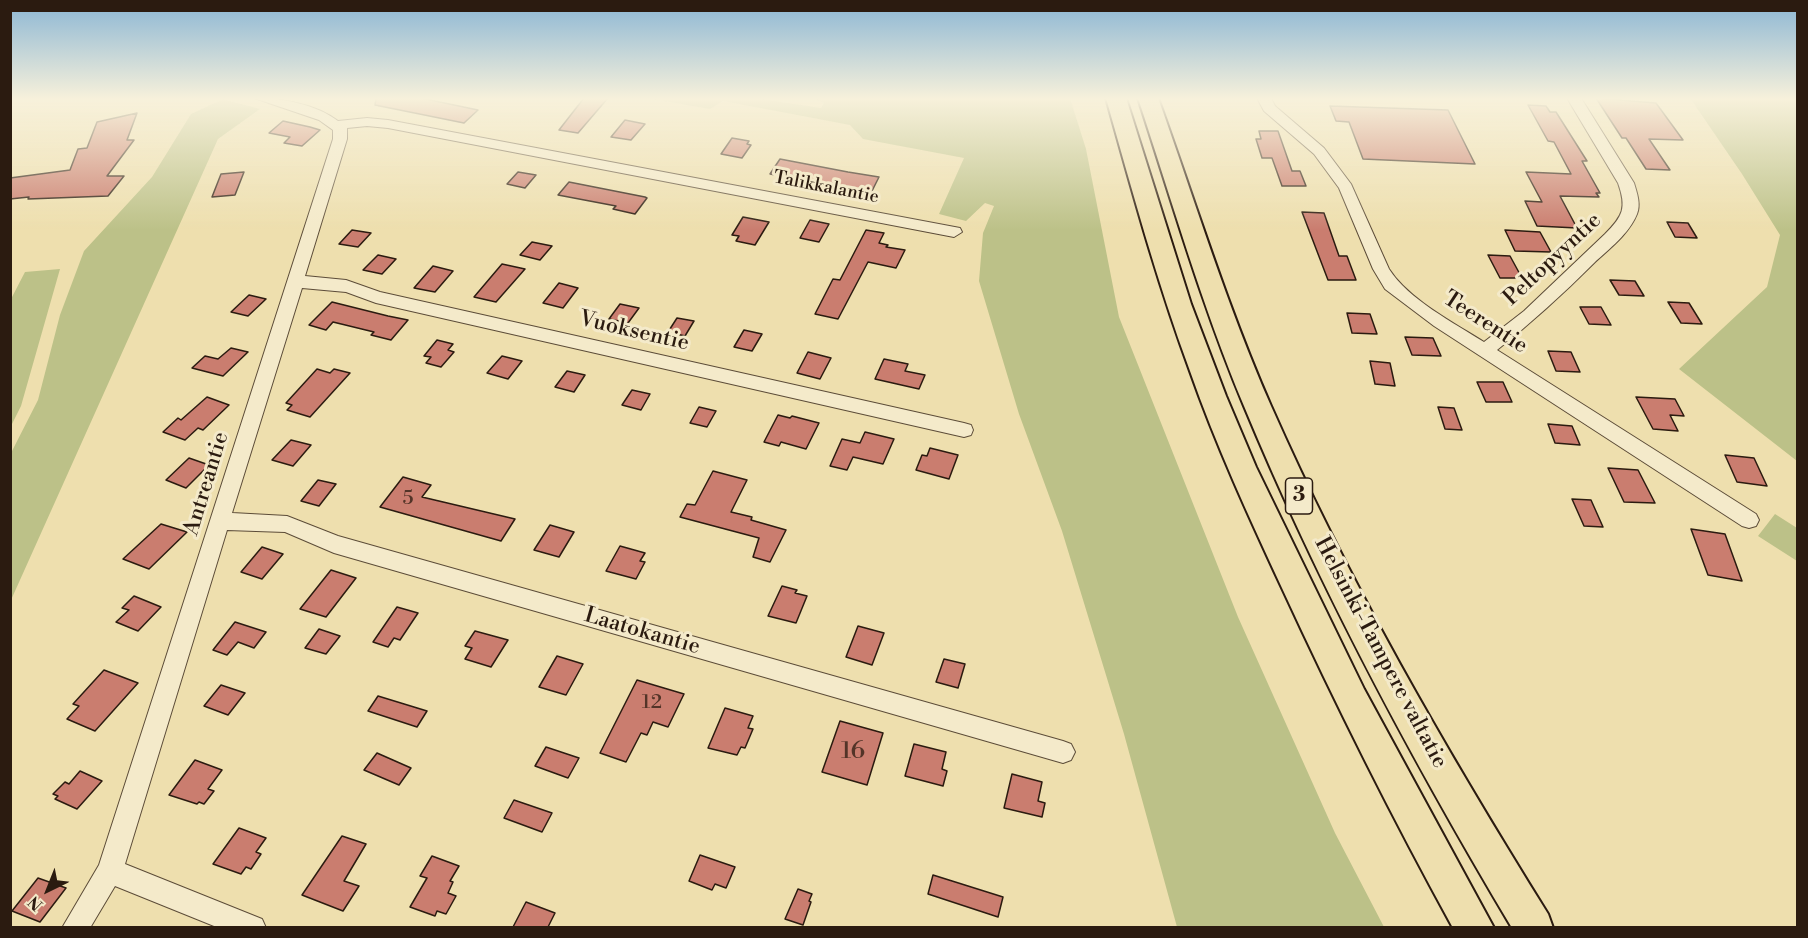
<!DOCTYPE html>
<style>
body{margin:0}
#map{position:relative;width:1808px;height:938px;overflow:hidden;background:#eedfae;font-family:"Libre Bodoni",serif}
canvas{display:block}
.frame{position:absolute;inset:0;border:12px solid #2b1b10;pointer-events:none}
.north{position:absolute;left:18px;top:860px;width:60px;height:60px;-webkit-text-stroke:4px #f4eaca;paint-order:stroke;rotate:223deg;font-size:16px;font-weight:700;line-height:24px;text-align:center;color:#2b1b10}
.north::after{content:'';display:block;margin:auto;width:21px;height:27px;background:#2b1b10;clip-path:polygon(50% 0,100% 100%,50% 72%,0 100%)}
</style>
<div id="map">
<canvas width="1808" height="938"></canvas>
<div class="frame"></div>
<div class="north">N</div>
</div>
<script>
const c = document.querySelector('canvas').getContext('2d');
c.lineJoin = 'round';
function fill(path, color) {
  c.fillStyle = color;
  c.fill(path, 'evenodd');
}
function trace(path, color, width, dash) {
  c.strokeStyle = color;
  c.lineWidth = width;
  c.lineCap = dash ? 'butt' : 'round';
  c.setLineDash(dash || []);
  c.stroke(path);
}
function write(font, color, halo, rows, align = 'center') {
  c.font = font + ' "Libre Bodoni",serif';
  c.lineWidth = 6;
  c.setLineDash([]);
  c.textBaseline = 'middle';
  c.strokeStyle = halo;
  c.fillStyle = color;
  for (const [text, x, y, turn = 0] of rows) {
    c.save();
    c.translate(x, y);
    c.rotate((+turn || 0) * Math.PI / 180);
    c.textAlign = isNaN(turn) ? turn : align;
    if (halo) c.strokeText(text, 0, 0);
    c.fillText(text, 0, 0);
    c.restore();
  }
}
fill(new Path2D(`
 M646,98h110l65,10 3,-5 -10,-5h256l16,51 33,168 119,300 97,216 49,94h-207l-53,-193 -62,-203 -43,-117 -40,-133 4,-48 11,-27 -9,-3 -19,18 -27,-7 25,-56 -101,-19 -13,-14 -127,-24 -13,8z
 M1690,98h107v363l-118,-92 88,-82 13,-52 -38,-61z
 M223,99l37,10 -42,30 -207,461v-147l27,-53 22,-85 24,-64 68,-74 39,-63z
 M60,269l-39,137 -10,20v-127l14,-27z
 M1775,514l22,14v33l-39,-25z`), '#bcc188');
const building = new Path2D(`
 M376,98h45l57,12 -14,13 -89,-18z
 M584,98h24l-30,35 -19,-3z
 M1596,98l60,5 27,37 -34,-1 21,31 -24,-1 -20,-31h-4z
 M1528,105l18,1 4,6h6l31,49h-5l18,32h-4l3,4 -39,-1 17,32 -40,-2 -12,-25 17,1 -16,-30 45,2 -17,-32 -6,-1z
 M1330,106l118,4 27,54 -112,-5 -14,-37 -13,-1z
 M137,113l-10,27h7l-27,36h17l-16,20 -80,3 1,-2 -19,2v-21l60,-8 8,-21 9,-1 10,-26z
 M625,120l20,4 -14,16 -20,-3z
 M283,121l27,6 10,3 -18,16 -18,-3 6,-6 -21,-4z
 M1259,131h19l14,40h8l6,15h-24l-10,-28h-10l-6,-19h5z
 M732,138l17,3 -2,3 4,1 -9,13 -21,-4z
 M780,159l68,13 31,5 -8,16 -101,-19z
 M244,172l-9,23 -23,2 9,-23z
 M518,172l18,3 -11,13 -18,-4z
 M569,182l76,15 2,1 -12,16 -22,-5 3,-3 -58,-11z
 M1302,212l22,1 15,43h8l9,24h-28z
 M743,217l26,5 -14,23 -19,-4 3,-5 -7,-1z
 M810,220l19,4 -10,18 -19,-4z
 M1667,222l21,1 9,15 -22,-1z
 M352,230l19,3 -13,14 -19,-3z
 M866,230l18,3 -5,10 9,2 -2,2 19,3 -9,18 -28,-6 -30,57 -23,-5 18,-35 7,1z
 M1505,230l35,2 11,20 -36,-1z
 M532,242l20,4 -12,14 -20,-5z
 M378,255l18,4 -14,15 -19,-4z
 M1488,255l22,1 12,22h-22z
 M502,264l23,5 -29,33 -22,-5z
 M433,266l20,5 -18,21 -21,-4z
 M1610,280l25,1 9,15 -25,-1z
 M559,283l19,5 -15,20 -20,-5z
 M249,295l17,4 -18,17 -17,-4z
 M332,302l56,14 20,4 -17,20 -20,-5 3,-3 -41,-10 -7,8 -17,-5z
 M1668,302l21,1 13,21 -21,-1z
 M620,304l19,4 -11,15 -19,-4z
 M1580,307h21l10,18 -22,-1z
 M1347,313l23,1 7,20 -25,-1z
 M677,318l17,3 -9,15 -17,-4z
 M744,330l18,4 -10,17 -18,-4z
 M1405,337l28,1 8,18 -29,-1z
 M437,340l16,4 -5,6 6,2 -13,15 -15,-4 5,-6 -7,-1z
 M231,348l17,4 -25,24 -31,-8 13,-12 13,3z
 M1548,351l23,1 9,20 -24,-1z
 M808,352l23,6 -11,21 -23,-6z
 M502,356l20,5 -14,18 -21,-6z
 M884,359l24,5 -3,7 20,4 -6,14 -44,-10z
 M1370,361l20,2 5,23 -20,-2z
 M317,369l13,4 4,-4 16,4 -40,44 -23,-7 5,-5 -6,-2z
 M567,371l18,4 -11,17 -19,-5z
 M1477,382h26l9,20h-26z
 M632,390l18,4 -9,16 -19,-5z
 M207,397l22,8 -26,25 -5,-2 -13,12 -22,-8 15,-14 3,2z
 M1636,397l39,2 9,17 -14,-1 8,16 -25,-2z
 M699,407l17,4 -9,16 -17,-4z
 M1438,407l16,1 8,22 -17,-1z
 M778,415l12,3 2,-2 27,7 -13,26 -25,-7 -2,4 -15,-4z
 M1548,424l24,2 8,19 -25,-2z
 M865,432l29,7 -11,25 -30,-7 -6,13 -17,-4 12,-27 18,4z
 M291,440l20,5 -18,21 -21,-6z
 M930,448l28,7 -9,24 -33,-9 6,-15 5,1z
 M1725,455l29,3 13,28 -30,-4z
 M189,458l20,7 -23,23 -20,-8z
 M1608,468l30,2 17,33 -31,-1z
 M713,471l34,9 -16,32 21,5 -1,3 35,10 -16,32 -17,-5 6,-19 -79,-21 7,-13 8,1z
 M403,477l28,8 -9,12 93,22 -14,22 -121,-34z
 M318,480l18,4 -17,22 -18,-5z
 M1572,499l19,1 12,27 -19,-1z
 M161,524l26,8 -38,37 -26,-10z
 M550,525l24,7 -15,25 -25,-7z
 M1691,529l34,5 17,47 -34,-6z
 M620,546l25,7 -5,8 5,1 -9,17 -30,-8z
 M262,547l21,7 -21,25 -21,-7z
 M331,570l25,8 -30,39 -26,-8z
 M782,586l15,4 -2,3 12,3 -11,27 -28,-7z
 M134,596l27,11 -23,24 -22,-9 13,-12 -7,-2z
 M397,607l21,6 -18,27 -6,-2 -6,9 -15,-5z
 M235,622l31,10 -12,16 -16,-6 -11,13 -14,-5z
 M858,626l26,7 -12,32 -26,-8z
 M319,629l21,7 -14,18 -21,-6z
 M475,631l33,9 -17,27 -26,-8 7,-11 -7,-2z
 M557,656l26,8 -17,31 -27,-8z
 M944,659l21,5 -7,24 -22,-6z
 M104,670l34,13 -43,48 -28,-12 12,-13 -6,-2z
 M637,680l47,14 -16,33 -15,-5 -6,13 -6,-2 -15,29 -26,-9z
 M221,685l24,8 -17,22 -24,-9z
 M378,696l49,15 -10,16 -49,-16z
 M725,708l28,8 -5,12 5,1 -8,19 -4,-1 -4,8 -29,-7z
 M840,721l43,12 -16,52 -45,-13z
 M914,744l32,8 -4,17 5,2 -4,15 -38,-10z
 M546,747l33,11 -11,20 -33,-12z
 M377,753l34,15 -12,17 -35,-15z
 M195,760l27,10 -14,19 6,2 -10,13 -5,-2 -2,2 -28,-9z
 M80,771l22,10 -25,28 -22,-10 3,-3 -5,-2 12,-12 4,2z
 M1012,774l30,8 -4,19 7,2 -3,14 -38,-9z
 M514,800l38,13 -10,19 -38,-14z
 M239,828l27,10 -10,14 5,2 -10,15 -5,-2 -5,7 -28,-10z
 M342,836l24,8 -22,37 15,5 -16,25 -41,-16z
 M700,855l35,12 -9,21 -11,-4 -3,6 -23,-9z
 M432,856l27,10 -9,15 3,1 -5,11 8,3 -10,18 -9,-3 -2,5 -25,-9 17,-29 -7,-2z
 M933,875l70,22 -5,20 -70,-23z
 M38,878l28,10 -26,34 -28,-11z
 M798,889l14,5 -3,7 2,1 -8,23 -18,-6z
 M526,902l29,11 -7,14h-35z`);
fill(building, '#ca7d6f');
trace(building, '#2b1b10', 1.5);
const minor = new Path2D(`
 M254,98c27,0 62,6 84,23l29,-3 21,2 572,108 2,4 -8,5 -566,-109 -21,-2 -20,2v11l-42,137 41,4 34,12 584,131 7,2 2,5 -2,5 -7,2 -588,-134 -30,-11 -44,-4 -70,225 55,3 51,20 725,205 8,3 4,8 -4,8 -8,3 -729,-210 -49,-21 -58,-2 -102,334 137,55 4,9h-47l-104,-42 -25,42h-28l37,-63 234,-726v-9l-14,-10z
 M1257,98h14l4,8 49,42 27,36 38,85c19,30 65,54 95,73l40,-31 81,-77c18,-18 22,-26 13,-51l-51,-85h14l53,85c3,10 7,21 3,31 -8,20 -28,35 -43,49 -31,31 -63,60 -97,87l259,164 3,6 -3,6 -7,2 -7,-2 -308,-200 -49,-37 -12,-20 -34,-81 -25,-34 -50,-43z`);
const highway = new Path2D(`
 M1106,98h20l65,206 35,92 30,71 108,222 130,239h-41c-61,-111 -118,-225 -171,-340 -33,-71 -66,-143 -92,-217 -33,-89 -58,-181 -84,-273z
 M1138,98h20c37,103 69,208 113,308 78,177 175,344 277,508l5,14h-41c-100,-168 -193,-341 -268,-522 -42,-100 -72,-205 -106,-308z`);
trace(minor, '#5c4c38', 2);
trace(highway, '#2b1b10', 4);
fill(minor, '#f4eaca');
fill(highway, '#eedfae');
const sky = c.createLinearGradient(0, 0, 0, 230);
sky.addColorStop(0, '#8bb6d4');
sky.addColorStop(0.43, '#f7f1db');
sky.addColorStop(1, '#f7f1db00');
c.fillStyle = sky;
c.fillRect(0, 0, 1808, 230);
write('18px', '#2b1b10', '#f4eaca', [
 ["Talikkalantie",826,188,11]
]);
write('20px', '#533428', null, [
 ["5",408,499],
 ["12",652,703]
]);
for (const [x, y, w] of [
 [1299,496,27]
]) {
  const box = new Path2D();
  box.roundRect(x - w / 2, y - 18, w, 36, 4.5);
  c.fillStyle = '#f4eaca';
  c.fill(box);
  trace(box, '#2b1b10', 1.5);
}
write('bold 21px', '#2b1b10', null, [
 ["3",1299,496]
]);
write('22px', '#2b1b10', '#f4eaca', [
 ["Peltopyyntie",1553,260,-43],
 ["Teerentie",1485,323,33],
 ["Vuoksentie",634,332,13],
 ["Antreantie",207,484,-73],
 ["Laatokantie",642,632,16],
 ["Helsinki-Tampere valtatie",1380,653,62]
]);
write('24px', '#533428', null, [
 ["16",853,752]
]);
</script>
